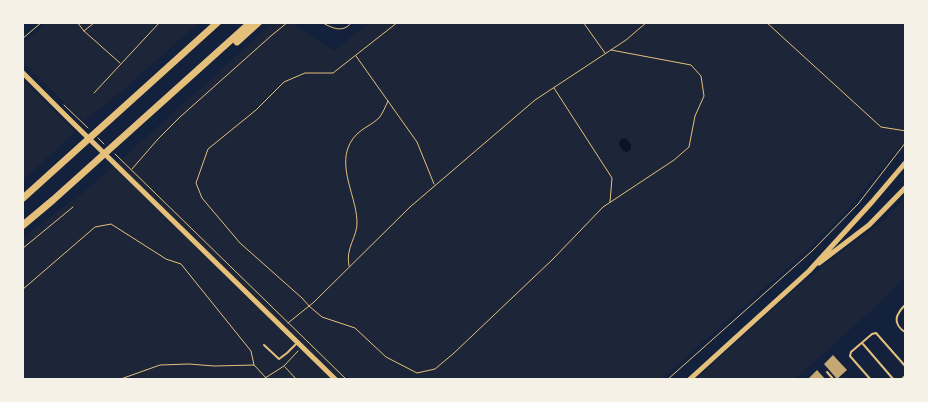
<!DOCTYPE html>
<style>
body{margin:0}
#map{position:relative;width:928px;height:402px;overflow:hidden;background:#14213d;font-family:"Open Sans",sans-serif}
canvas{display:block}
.frame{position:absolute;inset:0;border:24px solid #f6f1e7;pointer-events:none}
</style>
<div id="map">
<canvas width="928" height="402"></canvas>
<div class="frame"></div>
</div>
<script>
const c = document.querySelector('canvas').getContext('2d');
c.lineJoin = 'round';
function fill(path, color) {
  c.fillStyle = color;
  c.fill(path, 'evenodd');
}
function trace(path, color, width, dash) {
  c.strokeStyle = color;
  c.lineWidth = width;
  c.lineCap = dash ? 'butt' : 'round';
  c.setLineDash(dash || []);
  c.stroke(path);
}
fill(new Path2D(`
 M47,23h151l-76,68 -38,30 -61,-58 -1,-19z
 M273,23h18l43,28 35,-28h536v118l-64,76 -37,36 -143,126 -638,1v-142l70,-53z
 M23,80l52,52 -52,48h-1z
 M905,198v78l-19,21 -91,82h-99l97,-88 29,-24 60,-45z`), '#1d2539');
fill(new Path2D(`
 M624,138l3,1 4,6v4l-4,3c-5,-1 -7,-5 -8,-9l1,-3z`), '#0b132b');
fill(new Path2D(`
 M833,355l14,15 -10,9 -13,-15z
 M817,370l9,10h-19z`), '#c6a872');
trace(new Path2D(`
 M77,22l7,9 36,32
 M321,22c11,6 22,12 31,0
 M398,22l-65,51h-28l-21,9 -28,28 -48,39 -12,34 6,15 38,45 62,55 7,8 13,11 33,11 31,29 31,16 18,-4 19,-16 98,-93 51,-53 71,-47 15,-13 6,-31 9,-20 -3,-20 -10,-11 -80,-15
 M583,22l22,31
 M766,22l115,105 25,4
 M84,31l11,-9
 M22,39l20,-17
 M356,56l61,86 17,42
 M554,88l58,90 -2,24
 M94,93l66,-71
 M64,105l24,23
 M98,138l6,6
 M115,154l232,226
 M132,169l26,-30 22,-22 92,-82 16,-13
 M22,249l51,-42
 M349,266c-4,-19 9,-29 8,-45 -1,-28 -25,-62 0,-87 6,-6 16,-10 22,-16 4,-5 6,-11 9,-17
 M22,290l73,-63 16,-3 55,35 15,5 70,87 3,14
 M288,323l26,-21 96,-95 125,-107 91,-60 21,-18
 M285,367l12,13
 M118,380l42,-15 29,-1 25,2 40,-1 14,15
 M262,380l22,-14 14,-15
 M667,380l145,-129 46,-47 48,-62`), '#e5c07b', 1);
trace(new Path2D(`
 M906,304c-10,10 -15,19 0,29
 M863,344l31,36
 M264,345l15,14 8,-6 9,-9
 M827,372l7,8
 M871,380l-21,-24 1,-4 21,-18 4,-1 30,34
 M901,380l5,-5`), '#e5c07b', 2);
trace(new Path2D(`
 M22,72l48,48 266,260
 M819,263l50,-38 37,-38
 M689,380l120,-109 63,-69 34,-40`), '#e5c07b', 5);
trace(new Path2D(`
 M237,42l22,-20
 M22,199l196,-177
 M22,226l31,-26 198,-178`), '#e5c07b', 7);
</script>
